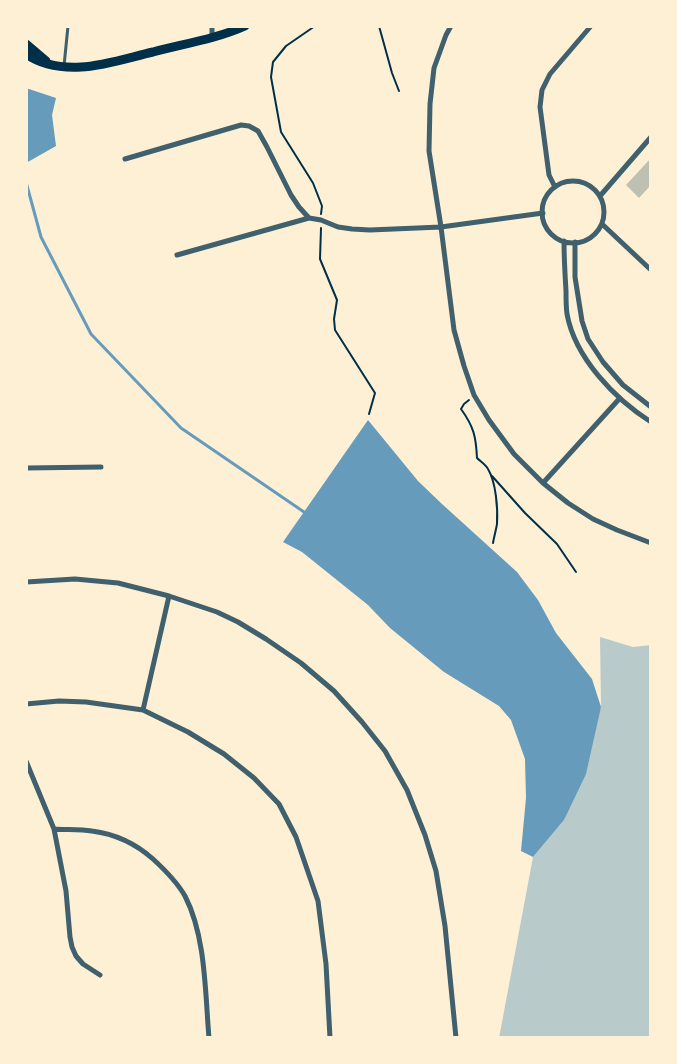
<!DOCTYPE html>
<style>
body{margin:0}
#map{position:relative;width:677px;height:1064px;overflow:hidden;background:#fdf0d5;font-family:"Fira Sans Condensed",sans-serif}
canvas{display:block}
.frame{position:absolute;inset:0;border:28px solid #fdf0d5;pointer-events:none}
</style>
<div id="map">
<canvas width="677" height="1064"></canvas>
<div class="frame"></div>
</div>
<script>
const c = document.querySelector('canvas').getContext('2d');
c.lineJoin = 'round';
function fill(path, color) {
  c.fillStyle = color;
  c.fill(path, 'evenodd');
}
function trace(path, color, width, dash) {
  c.strokeStyle = color;
  c.lineWidth = width;
  c.lineCap = dash ? 'butt' : 'round';
  c.setLineDash(dash || []);
  c.stroke(path);
}
fill(new Path2D(`
 M600,637l33,10 18,-2v393h-152l34,-181 31,-37 37,-113z`), '#b9caca');
fill(new Path2D(`
 M26,88l30,10 -4,17 4,31 -30,17z
 M368,420l50,61 24,23 75,68 21,28 18,33 36,46 9,28 -15,67 -22,46 -31,37 -12,-6 5,-53 -1,-39 -14,-39 -12,-14 -55,-34 -54,-44 -22,-23 -66,-53 -19,-10z`), '#669bbc');
trace(new Path2D(`
 M26,182l15,55 50,97 90,94 123,84`), '#669bbc', 3);
fill(new Path2D(`
 M651,158v27l-12,13 -13,-13z`), '#bec0b2');
trace(new Path2D(`
 M315,26l-29,20 -13,16 -2,15 10,55 32,51 9,23 -1,8
 M379,26l13,47 7,18
 M321,228l-1,31 17,41 -3,19 1,11 40,63 -6,21
 M469,400l-5,4 -3,5c13,18 15,28 16,49 4,4 9,7 11,11 8,13 10,40 9,55 -1,6 -3,13 -4,19
 M492,476l33,37 32,31 19,28`), '#003049', 2);
trace(new Path2D(`
 M64,66l4,-40`), '#3f606c', 3);
trace(new Path2D(`
 M212,26v11
 M451,26l-5,9 -12,33 -4,36 -1,47 12,76 13,103 10,36 10,29 15,25 25,34 29,29 25,20 25,16 24,11 34,13
 M125,159l116,-34 8,1 9,5 9,16 24,48 8,12 10,11 12,2 17,7 14,2 18,1 71,-3 102,-14
 M542 212a31 31 0 1 1 62 0a31 31 0 1 1-62 0Z
 M555,187l-6,-12 -9,-68 2,-17 8,-16 41,-48
 M600,196l51,-59
 M602,224l49,46
 M564,241c0,17 1,34 2,50 0,8 0,16 1,23 8,44 48,85 84,108
 M575,242v35l7,44 6,18 15,23 20,23 28,22
 M177,255l132,-37
 M26,468l75,-1
 M543,483l77,-85
 M26,582l49,-3 43,4 51,13 48,16 21,10 28,17 35,24 33,28 28,31 23,29 22,39 18,45 11,36 9,55 11,112
 M26,704l33,-3 27,1 57,8 45,22 36,22 30,24 25,26 17,33 22,64 8,63 4,74
 M143,710l26,-114
 M26,761l28,68 12,62 4,46 2,10 4,9 7,8 17,11
 M54,829c12,1 25,0 38,2 23,3 43,12 61,28 12,11 24,23 32,37 21,41 20,96 24,142`), '#3f606c', 5);
trace(new Path2D(`
 M26,44l20,17
 M26,54c16,11 37,14 55,13 22,-1 50,-10 72,-15 30,-8 63,-13 92,-26`), '#003049', 9);
</script>
